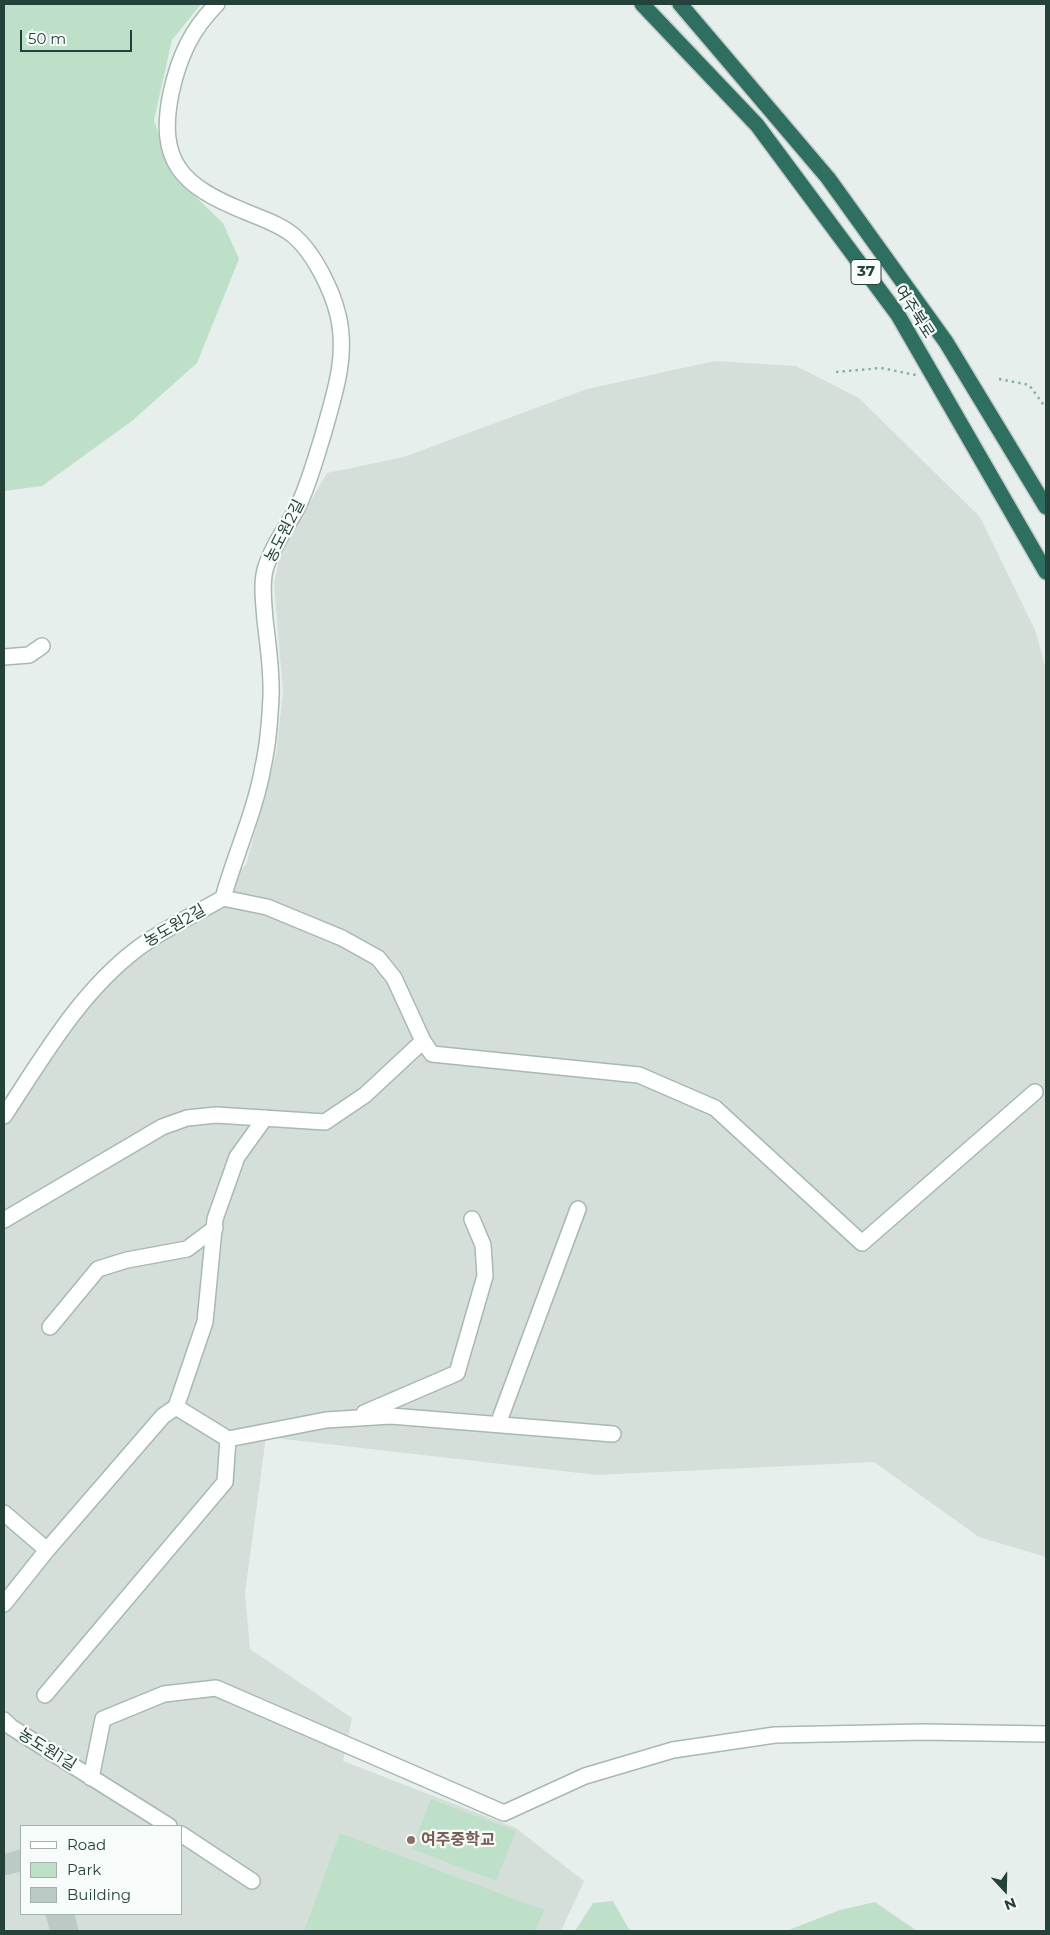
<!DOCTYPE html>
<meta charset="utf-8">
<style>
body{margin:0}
#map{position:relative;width:1050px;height:1935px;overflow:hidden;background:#e6efeb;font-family:Montserrat,sans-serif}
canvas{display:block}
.frame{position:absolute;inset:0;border:5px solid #24423a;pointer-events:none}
.legend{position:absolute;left:20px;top:1825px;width:162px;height:90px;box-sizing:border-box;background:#f7fbf9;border:1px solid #a3b1ad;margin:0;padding:6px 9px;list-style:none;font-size:15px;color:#24423a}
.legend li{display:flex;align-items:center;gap:10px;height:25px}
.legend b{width:25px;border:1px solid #a3b1ad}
.north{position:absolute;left:980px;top:1865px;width:50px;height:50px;-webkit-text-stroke:4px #f7fbf9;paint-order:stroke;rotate:159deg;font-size:14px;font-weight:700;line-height:20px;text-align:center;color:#24423a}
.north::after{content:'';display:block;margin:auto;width:18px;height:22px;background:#24423a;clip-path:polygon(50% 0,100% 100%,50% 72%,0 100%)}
.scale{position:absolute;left:20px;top:30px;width:112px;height:22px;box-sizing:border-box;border:2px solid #24423a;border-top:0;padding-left:6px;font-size:15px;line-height:18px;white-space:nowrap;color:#24423a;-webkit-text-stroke:4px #f7fbf9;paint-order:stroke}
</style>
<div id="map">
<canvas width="1050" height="1935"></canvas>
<div class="frame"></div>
<ul class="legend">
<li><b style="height:6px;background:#fff"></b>Road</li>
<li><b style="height:14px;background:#bfe0c8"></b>Park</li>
<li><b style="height:14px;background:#bbcac4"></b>Building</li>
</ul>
<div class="north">N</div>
<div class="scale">50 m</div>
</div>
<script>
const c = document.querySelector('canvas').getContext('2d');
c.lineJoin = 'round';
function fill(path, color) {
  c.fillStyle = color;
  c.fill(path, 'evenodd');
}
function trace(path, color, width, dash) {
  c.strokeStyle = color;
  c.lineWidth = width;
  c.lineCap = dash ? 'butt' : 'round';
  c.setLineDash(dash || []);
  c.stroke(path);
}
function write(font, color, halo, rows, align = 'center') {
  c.font = font + ' Montserrat,"Noto Sans KR",sans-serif';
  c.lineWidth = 4.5;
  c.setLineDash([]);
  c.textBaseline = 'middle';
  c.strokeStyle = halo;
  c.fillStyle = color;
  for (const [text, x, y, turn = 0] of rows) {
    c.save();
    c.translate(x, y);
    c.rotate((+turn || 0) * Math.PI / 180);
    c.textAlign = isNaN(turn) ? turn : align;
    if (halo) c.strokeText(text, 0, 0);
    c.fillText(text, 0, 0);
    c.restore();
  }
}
fill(new Path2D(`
 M715,361l81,5 63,32 121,119 55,113 11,39v888l-67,-20 -105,-75 -277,13 -331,-38 -21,156 5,56 102,69 -9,43 173,67 68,53 -23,50h-557v-804l85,-121 38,-39 57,-43 62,-59 30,-111 7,-62 -9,-108 6,-30 47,-81 77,-16 183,-68zM21,1826h160v88h-160z`), '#d4dfda');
fill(new Path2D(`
 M4,4h197l-29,36 -18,80 18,54 51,49 16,36 -42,104 -65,58 -90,65 -38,5z
 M431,1799l85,32 -20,50 -84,-32z
 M340,1833l204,77 -9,21h-231z
 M613,1901l17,30h-55l18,-28z
 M875,1902l42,29h-131l54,-21z`), '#bfe0c8');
const building = new Path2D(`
 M21,1850v21l-17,4v-20z
 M46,1914h28l4,17h-27z`);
fill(building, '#bbcac4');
trace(building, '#b8c9c2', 1);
const minor = new Path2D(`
 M4,657l25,-2 13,-9
 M223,898l44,9 75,31 36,20 16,20 29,63 9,13 207,21 76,33 147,135 173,-151
 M4,1116c39,-59 76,-124 133,-167 26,-20 57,-34 86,-51 12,-43 32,-86 40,-131 5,-22 7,-48 8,-71 1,-25 -3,-51 -6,-76 -1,-16 -4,-34 0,-50 7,-25 24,-45 35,-68 10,-22 16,-45 23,-67 11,-40 25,-78 15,-120 -6,-25 -24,-62 -44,-79 -14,-12 -34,-18 -50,-25 -62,-25 -87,-49 -73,-118 8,-36 20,-63 46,-89
 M4,1220l158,-93 25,-9 29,-3 109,7 40,-27 58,-54
 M50,1327l48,-58 29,-9 60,-11 28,-21
 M176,1407l52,32
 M364,1413l93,-40 28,-97 -2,-31 -11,-26
 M498,1424l80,-215
 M4,1513l43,37
 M4,1604l43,-54 116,-134 13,-9 29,-85 10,-103 22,-62 28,-39
 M45,1695l180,-213 3,-43 98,-19 65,-4 222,18
 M4,1720l7,7 158,99
 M91,1778l12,-59 61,-25 52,-6 288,125 81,-37 88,-26 102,-15 148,-3 123,2
 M181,1834l71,47`);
const highway = new Path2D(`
 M642,4l115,121 141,190 148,257
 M680,4l148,174 118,164 100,165`);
trace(minor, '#a8b8b2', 18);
trace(highway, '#c2cac8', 18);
trace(new Path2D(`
 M836,372l45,-4 35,7
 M999,379l30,6 17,23`), '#86b3a5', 2.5, [2.5, 4]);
trace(minor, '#fff', 15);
trace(highway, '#2f6f62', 15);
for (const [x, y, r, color] of [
 [411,1840,5,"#8d6e63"]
]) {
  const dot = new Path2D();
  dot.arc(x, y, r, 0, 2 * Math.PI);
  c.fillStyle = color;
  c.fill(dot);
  trace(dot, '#f7fbf9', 2);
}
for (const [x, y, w] of [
 [866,272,30]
]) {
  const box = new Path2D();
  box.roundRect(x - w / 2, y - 12.5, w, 25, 4);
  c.fillStyle = '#f7fbf9';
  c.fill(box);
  trace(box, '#24423a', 1);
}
write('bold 15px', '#24423a', null, [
 ["37",866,272]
]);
write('16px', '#24423a', '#f7fbf9', [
 ["여주북로",914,312,57],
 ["농도원2길",285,531,-63],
 ["농도원2길",175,926,-30],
 ["농도원1길",47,1750,32]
]);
write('bold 16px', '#785e54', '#f7fbf9', [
 ["여주중학교",421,1840]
], 'left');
</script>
